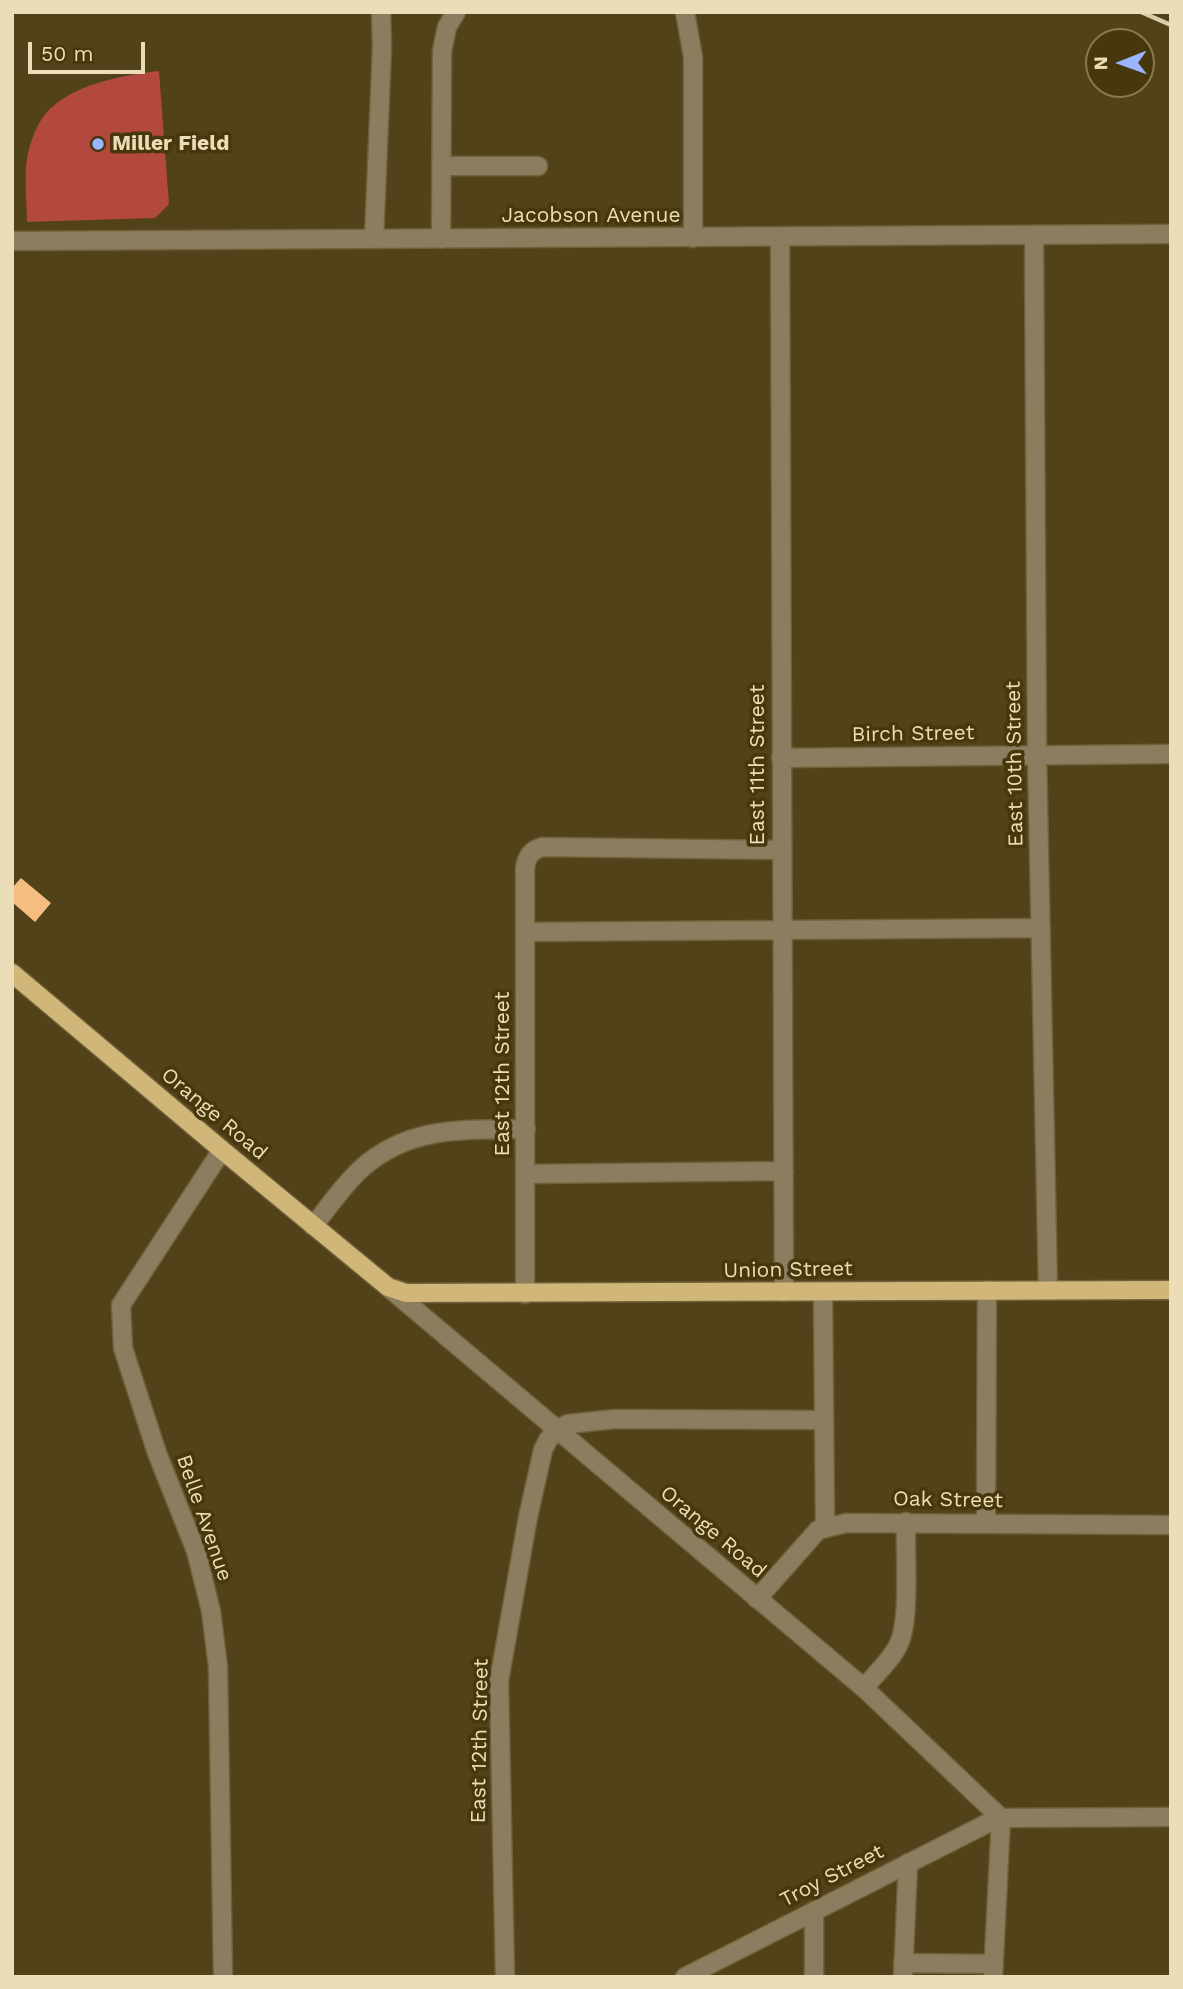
<!DOCTYPE html>
<style>
body{margin:0}
#map{position:relative;width:1183px;height:1989px;overflow:hidden;background:#514219;font-family:"Work Sans",sans-serif}
canvas{display:block}
.frame{position:absolute;inset:0;border:14px solid #ecddb9;pointer-events:none}
.north{position:absolute;left:1085px;top:28px;width:70px;height:70px;box-sizing:border-box;background:#47370d;border:2px solid #897952;border-radius:50%;rotate:269deg;font-size:19px;font-weight:700;line-height:28px;text-align:center;color:#ecddb9}
.north::after{content:'';display:block;margin:auto;width:24px;height:32px;background:#9ab5fd;clip-path:polygon(50% 0,100% 100%,50% 72%,0 100%)}
.scale{position:absolute;left:28px;top:42px;width:117px;height:32px;box-sizing:border-box;border:4px solid #ecddb9;border-top:0;padding-left:9px;font-size:21px;line-height:24px;white-space:nowrap;color:#ecddb9;-webkit-text-stroke:5px #47370d;paint-order:stroke}
</style>
<div id="map">
<canvas width="1183" height="1989"></canvas>
<div class="frame"></div>
<div class="north">N</div>
<div class="scale">50 m</div>
</div>
<script>
const c = document.querySelector('canvas').getContext('2d');
c.lineJoin = 'round';
function fill(path, color) {
  c.fillStyle = color;
  c.fill(path, 'evenodd');
}
function trace(path, color, width, dash) {
  c.strokeStyle = color;
  c.lineWidth = width;
  c.lineCap = dash ? 'butt' : 'round';
  c.setLineDash(dash || []);
  c.stroke(path);
}
function write(font, color, halo, rows, align = 'center') {
  c.font = font + ' "Work Sans",sans-serif';
  c.lineWidth = 7;
  c.setLineDash([]);
  c.textBaseline = 'middle';
  c.strokeStyle = halo;
  c.fillStyle = color;
  for (const [text, x, y, turn = 0] of rows) {
    c.save();
    c.translate(x, y);
    c.rotate((+turn || 0) * Math.PI / 180);
    c.textAlign = isNaN(turn) ? turn : align;
    if (halo) c.strokeText(text, 0, 0);
    c.fillText(text, 0, 0);
    c.restore();
  }
}
fill(new Path2D(`
 M159,71l10,133 -14,14 -128,4c0,-20 -3,-44 0,-64 3,-15 9,-33 19,-45 26,-29 77,-38 113,-42z`), '#b2483e');
fill(new Path2D(`
 M21,878l30,25 -16,19 -23,-20v-14z`), '#f5bd7f');
const minor = new Path2D(`
 M685,12l8,45v181
 M441,166h97
 M1034,236l3,519 11,535
 M780,237l4,1055
 M374,239l8,-192 -1,-35
 M441,239l1,-188 5,-24 9,-15
 M12,241l1159,-7
 M781,758l390,-4
 M525,932l516,-4
 M222,1150l-101,155 2,43 34,105 39,98 15,60 7,56 5,310
 M526,1174l258,-3
 M313,1226c16,-19 30,-41 49,-58 48,-43 104,-38 164,-39
 M388,1287l476,401 137,130
 M823,1292l2,235
 M525,1294v-426c2,-12 6,-18 18,-21l238,3
 M986,1524l1,-234
 M757,1599l61,-69 28,-7 325,2
 M864,1688c11,-14 30,-30 36,-47 10,-25 5,-90 6,-119
 M814,1911v66
 M903,1963l91,1
 M505,1977l-6,-296 29,-164 15,-67 5,-10 8,-10 12,-6 47,-5 209,1
 M685,1977l303,-154 13,-5 170,-1
 M903,1977l5,-114
 M993,1977l8,-159`);
const major = new Path2D(`
 M12,973l210,177 166,137 18,6 765,-3`);
trace(minor, '#706139', 21);
trace(major, '#706139', 21);
trace(minor, '#8b7e60', 18);
trace(major, '#d0b678', 18);
trace(new Path2D(`
 M1141,12l30,13`), '#dccda9', 4.5);
for (const [x, y, r, color] of [
 [98,144,7,"#9ab5fd"]
]) {
  const dot = new Path2D();
  dot.arc(x, y, r, 0, 2 * Math.PI);
  c.fillStyle = color;
  c.fill(dot);
  trace(dot, '#47370d', 2.5);
}
write('bold 21px', '#ecddb9', '#47370d', [
 ["Miller Field",112,144]
], 'left');
write('21px', '#ecddb9', '#47370d', [
 ["Jacobson Avenue",591,216],
 ["Birch Street",913,734,-1],
 ["East 10th Street",1015,764,-91],
 ["East 11th Street",758,765,-90],
 ["East 12th Street",503,1074,-90],
 ["Orange Road",214,1114,40],
 ["Union Street",788,1270,-1],
 ["Oak Street",948,1500,1],
 ["Belle Avenue",204,1518,71],
 ["Orange Road",713,1532,40],
 ["East 12th Street",480,1741,-89],
 ["Troy Street",832,1876,-27]
]);
</script>
